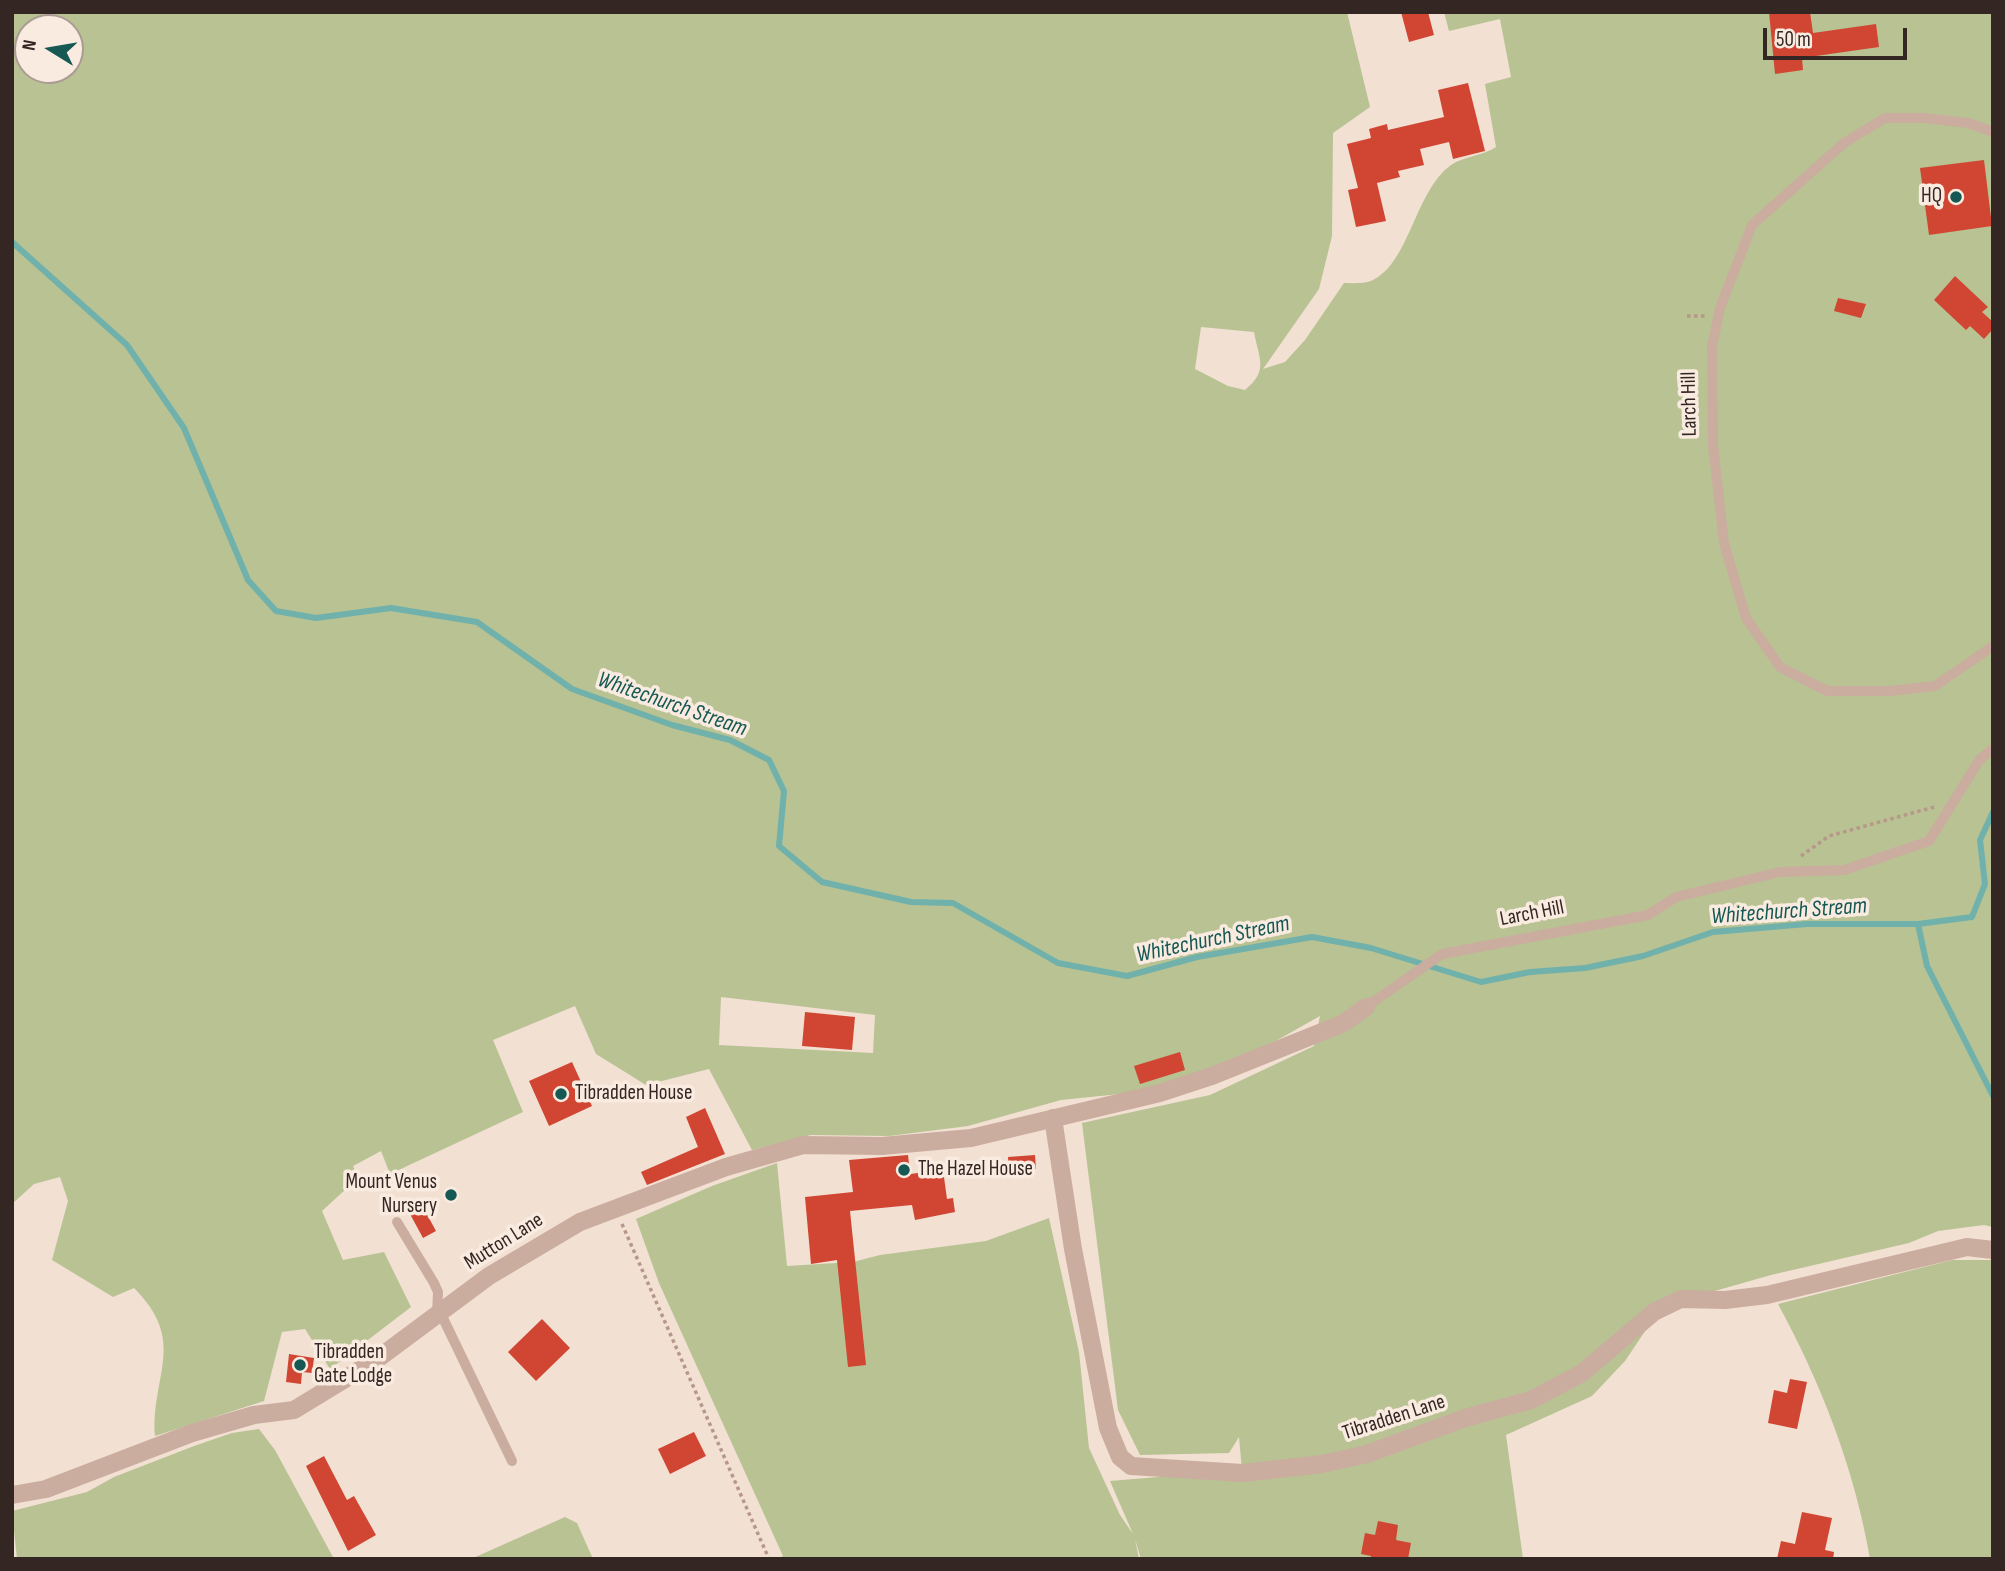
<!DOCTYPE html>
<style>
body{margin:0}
#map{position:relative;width:2005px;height:1571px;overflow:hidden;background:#f2e0d3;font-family:"Sofia Sans Condensed",sans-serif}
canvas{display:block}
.frame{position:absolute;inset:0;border:14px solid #332623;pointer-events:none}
.north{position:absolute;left:14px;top:14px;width:70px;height:70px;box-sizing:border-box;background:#faebe0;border:2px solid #aa9c94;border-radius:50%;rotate:281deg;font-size:19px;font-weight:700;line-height:28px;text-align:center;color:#332623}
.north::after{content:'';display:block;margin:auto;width:24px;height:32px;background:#165854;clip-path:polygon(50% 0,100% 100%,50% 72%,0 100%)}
.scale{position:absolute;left:1763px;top:28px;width:144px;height:32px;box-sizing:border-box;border:4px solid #332623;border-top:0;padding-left:9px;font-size:21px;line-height:24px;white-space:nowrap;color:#332623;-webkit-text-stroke:5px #faebe0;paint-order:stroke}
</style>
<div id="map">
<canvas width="2005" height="1571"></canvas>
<div class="frame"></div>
<div class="north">N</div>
<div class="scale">50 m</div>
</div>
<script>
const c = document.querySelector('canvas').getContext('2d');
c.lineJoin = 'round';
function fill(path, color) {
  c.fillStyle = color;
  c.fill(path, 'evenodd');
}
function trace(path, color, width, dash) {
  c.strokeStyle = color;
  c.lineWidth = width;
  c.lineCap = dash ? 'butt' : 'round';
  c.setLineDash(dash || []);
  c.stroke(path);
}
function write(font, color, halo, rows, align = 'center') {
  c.font = font + ' "Sofia Sans Condensed",sans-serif';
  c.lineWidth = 7;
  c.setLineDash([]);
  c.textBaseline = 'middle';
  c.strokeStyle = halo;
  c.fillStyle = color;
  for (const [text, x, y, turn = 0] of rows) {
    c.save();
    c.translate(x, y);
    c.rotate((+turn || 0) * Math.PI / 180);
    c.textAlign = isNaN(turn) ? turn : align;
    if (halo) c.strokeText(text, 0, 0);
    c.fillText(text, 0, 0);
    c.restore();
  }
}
fill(new Path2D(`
 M12,12h1335l23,95 -37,26 -1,103 -13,53 -56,80 22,-7 20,-22 39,-57c7,0 20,1 27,-2 39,-17 43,-89 80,-116 13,-9 32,-9 45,-18l-11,-63 26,-7 -11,-58 -51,12 -5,-19h549v1215l-9,-2 -46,6 -29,12 -138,32 -109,31 -37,55 -33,35 -86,39 17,124h-382l-6,-20 4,20h-362l6,-3 -124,-273 -23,-64 76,-33 65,-23 10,103 66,-4 27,-7 106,-14 63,-23 30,134 10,96 31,67 13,19 -23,-53 132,-11 -3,-33 -10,16 -89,2 -22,-45 -36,-287 128,-28 104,-49 6,-30 -71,40 -100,35 -88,9 -93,26 -79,10 -78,-1 -59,15 -43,-81 -63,16 -50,-31 -21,-48 -82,34 30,72 -133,62 -9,-23 -28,15 5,12 -36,33 21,49 41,-8 27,55 -81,62 -25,-40 -23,3 -18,69 -109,35c-4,-61 33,-94 -21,-148l-21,9 -61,-37 16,-59 -8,-24 -26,7 -22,20zM28,28h42v42h-42zM1201,327l53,5c5,28 15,38 -9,58l-17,-4 -33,-17zM721,997l154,18 -2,38 -154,-8z
 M1952,1260h41v299h-123c-15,-89 -49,-176 -92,-255z
 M259,1429l16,21 59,109h-317l-5,-48 75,-19 27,-15 80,-31 38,-13z
 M565,1517l12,6 16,36h-122z`), '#b8c293');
trace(new Path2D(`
 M12,242l115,103 57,83 64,152 28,31 40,7 75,-10 86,14 95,67 100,36 58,15 39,20 15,31 -5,55 43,36 89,20 42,1 105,60 69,13 70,-19 115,-20 59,11 110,34 49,-10 55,-4 58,-12 70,-24 94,-8h111l54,-7 13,-33 -5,-44 13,-28
 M1918,924l9,42 66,130`), '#70b1ac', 6);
fill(new Path2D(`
 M1401,12h27l6,23 -25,7z
 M1769,12h41l3,21 63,-9 3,23 -77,11 1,12 -28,4z
 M1468,83l17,68 -32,8 -4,-17 -29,7 4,16 -26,6 2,6 -23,6 9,38 -30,6 -8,-37 10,-2 -11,-44 24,-6 -2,-9 18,-5 1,6 56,-13 -6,-27z
 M1984,160l8,66 -63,9 -9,-67z
 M1955,276l33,31 -6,5 11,10v7l-9,10 -14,-13 -4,4 -32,-30z
 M1838,298l28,6 -5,14 -27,-7z
 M805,1012l50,5 -3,33 -50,-4z
 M1180,1052l5,18 -45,14 -6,-18z
 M572,1062l20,44 -43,20 -20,-45z
 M705,1108l20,46 -78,31 -6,-13 57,-25 -12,-30z
 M908,1155l2,19 33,-4 4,29 6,-1 2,14 -40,8 -3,-15 -62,6 16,154 -18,2 -11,-107 -26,4 -6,-67 48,-5 -4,-32z
 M1035,1155l1,14 -27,2 -1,-14z
 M423,1207l13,24 -13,7 -13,-24z
 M542,1319l28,29 -34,33 -28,-29z
 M289,1354l25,4 -2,15 -10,-1 -1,12 -15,-2z
 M1790,1379l17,3 -10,47 -29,-6 6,-33 13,3z
 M694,1432l12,24 -36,18 -12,-25z
 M324,1456l23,44 7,-4 22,39 -28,16 -42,-85z
 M1802,1512l30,6 -7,32 9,2 -1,7h-56l4,-18 14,3z
 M1378,1521l20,4 -2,15 15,3 -3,16h-37v-3l-10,-2 4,-21 10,2z`), '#d14533');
trace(new Path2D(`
 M1687,316h18
 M1801,856l28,-20 105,-29
 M622,1224l147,335`), '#b69789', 3.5, [3.5, 3.5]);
trace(new Path2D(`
 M1993,132l-25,-9 -44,-5h-39l-41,25 -92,82 -32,83 -8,39 1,98 11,98 22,75 34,49 47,24h63l45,-5 58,-40
 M1366,1007l76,-53 206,-39 28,-18 104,-25 64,-2 85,-29 51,-82 13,-10
 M397,1222l37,61 4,9 -1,22
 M440,1312l72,149`), '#cbad9f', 10);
trace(new Path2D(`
 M1053,1118l20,131 35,179 12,29 11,9 112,7 79,-9 45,-10 98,-36 66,-18 51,-27 72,-61 27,-13 44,1 42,-5 200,-48 26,3
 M12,1495l34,-6 146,-56 62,-18 40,-5 82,-50 113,-84 91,-54 146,-55 77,-22 79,1 89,-8 189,-45 52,-17 132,-53 22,-16`), '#cbad9f', 18);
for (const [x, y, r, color] of [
 [1956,197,7,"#165854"],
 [561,1094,7,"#165854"],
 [904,1170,7,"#165854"],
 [451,1195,7,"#165854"],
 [300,1365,7,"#165854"]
]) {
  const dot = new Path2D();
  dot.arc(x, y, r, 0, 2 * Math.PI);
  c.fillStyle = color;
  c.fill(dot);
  trace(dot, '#faebe0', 2.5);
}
write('21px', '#332623', '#faebe0', [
 ["HQ",1942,197,"right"],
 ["Tibradden House",575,1094],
 ["The Hazel House",918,1170],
 ["Mount Venus",437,1183,"right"],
 ["Nursery",437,1207,"right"],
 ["Tibradden",314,1353],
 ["Gate Lodge",314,1377]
], 'left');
write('21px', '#332623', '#faebe0', [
 ["Larch Hill",1690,404,-91],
 ["Larch Hill",1532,914,-11],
 ["Mutton Lane",504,1242,-32],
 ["Tibradden Lane",1394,1418,-18]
]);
write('italic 23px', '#165854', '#faebe0', [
 ["Whitechurch Stream",672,705,19],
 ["Whitechurch Stream",1789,912,-4],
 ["Whitechurch Stream",1213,940,-12]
]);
</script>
